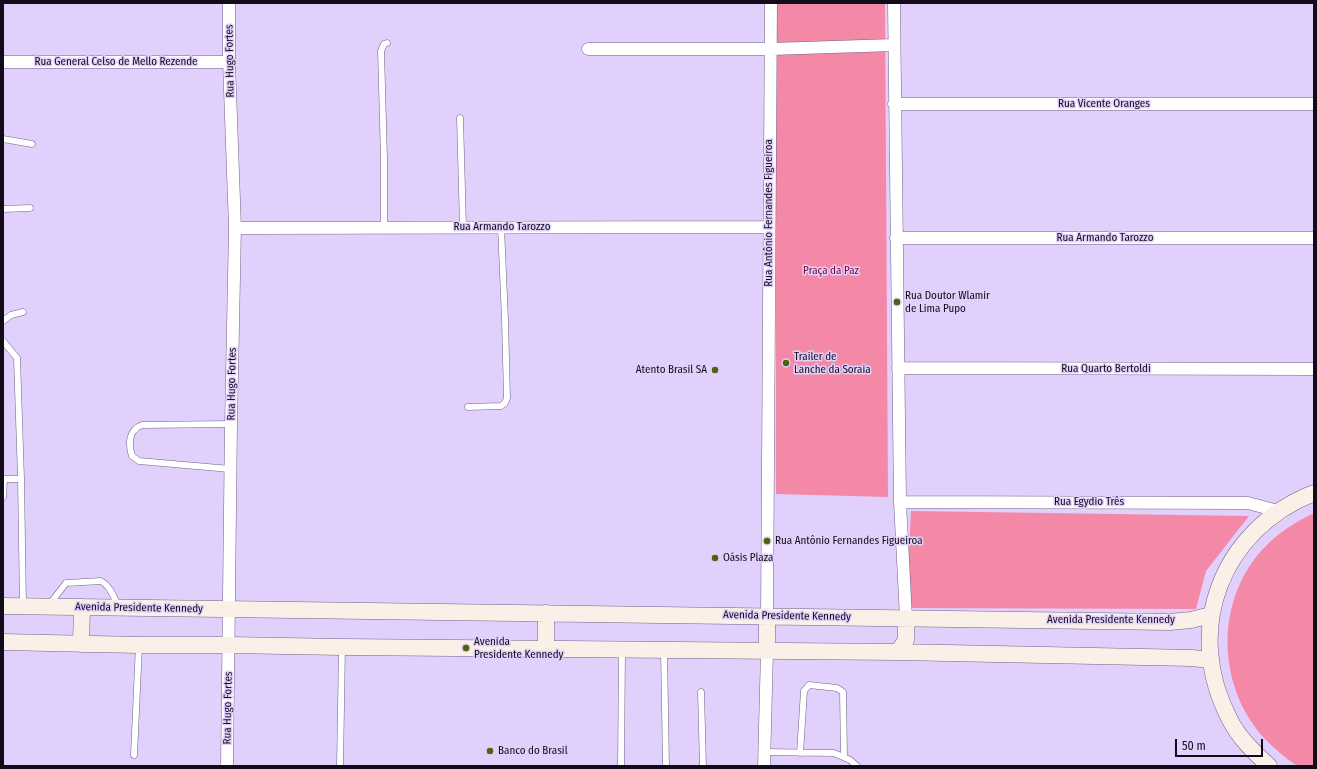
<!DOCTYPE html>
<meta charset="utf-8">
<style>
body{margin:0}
#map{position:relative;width:1317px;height:769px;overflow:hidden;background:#e1d0fb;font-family:"Fira Sans Condensed",sans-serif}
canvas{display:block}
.frame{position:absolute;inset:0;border:4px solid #110b1a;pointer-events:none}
.scale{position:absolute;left:1175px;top:739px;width:88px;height:18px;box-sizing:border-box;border:2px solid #110b1a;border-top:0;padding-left:5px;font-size:12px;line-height:14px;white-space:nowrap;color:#110b1a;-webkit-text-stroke:3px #e1d0fb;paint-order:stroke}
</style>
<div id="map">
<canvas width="1317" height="769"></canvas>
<div class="frame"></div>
<div class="scale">50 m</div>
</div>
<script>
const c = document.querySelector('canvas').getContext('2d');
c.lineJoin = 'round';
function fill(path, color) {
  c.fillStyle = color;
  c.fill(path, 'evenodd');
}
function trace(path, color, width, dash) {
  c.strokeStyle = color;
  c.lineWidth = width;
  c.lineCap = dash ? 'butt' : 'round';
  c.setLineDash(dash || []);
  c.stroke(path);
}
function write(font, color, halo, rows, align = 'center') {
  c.font = font + ' "Fira Sans Condensed",sans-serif';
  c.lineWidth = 3;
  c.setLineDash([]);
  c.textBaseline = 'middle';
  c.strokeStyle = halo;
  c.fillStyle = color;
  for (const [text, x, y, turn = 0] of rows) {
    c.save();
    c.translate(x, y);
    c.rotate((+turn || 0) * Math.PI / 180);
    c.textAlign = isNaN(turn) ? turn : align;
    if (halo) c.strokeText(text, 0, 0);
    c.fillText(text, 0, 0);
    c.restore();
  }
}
fill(new Path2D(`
 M776,3h109l3,494 -112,-3z
 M911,511l338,5 -43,55 -10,38 -290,-1z
 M1314,513v253c-4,0 -11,1 -15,0 -9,-3 -27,-20 -33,-26 -52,-55 -52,-147 5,-199 13,-12 27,-20 43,-28z`), '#f489a7');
const service = new Path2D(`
 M460,118l3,109
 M3,139l29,5
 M3,209l27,-1
 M384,227v-68l-3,-108 3,-7 3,-1
 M3,321l8,-6 12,-3
 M3,341l14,17 4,121 2,127
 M468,407l33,-1 4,-3 2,-5 -2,-78 -4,-93
 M230,469l-91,-8 -7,-5c-4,-13 -3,-26 10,-31l89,-1
 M3,479h18
 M3,497l1,-18
 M49,605l17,-22 35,-2c9,5 13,16 17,25
 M664,650l2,116
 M701,692l2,74
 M765,752l69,1 16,7 7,6
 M800,753l4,-62 5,-6 28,3 6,4 1,65
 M134,755l5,-110
 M340,766l2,-119
 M621,766l1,-115`);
const minor = new Path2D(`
 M894,3l6,499 6,116
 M588,49h183l123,-4
 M3,62h226
 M894,104h420
 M235,228l534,-1
 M896,238h418
 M898,368l416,1
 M900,502l348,1 30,8
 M767,616l4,-613
 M227,766l4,-342 4,-196 -6,-166v-59
 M764,766l3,-115`);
const secondary = new Path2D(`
 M3,606l1167,16 21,-2 20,-5
 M3,642l136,3h89l114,2 556,5 294,6 18,2
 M81,644l1,-37
 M546,649v-36
 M767,651v-35
 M898,652l8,-12v-22
 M1269,766c-15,-14 -30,-28 -39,-46 -47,-89 -10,-190 84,-227`);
trace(service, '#716287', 7);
trace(minor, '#716287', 13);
trace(secondary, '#716287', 17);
trace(service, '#fff', 6);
trace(minor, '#fff', 12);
trace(secondary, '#fbf0e7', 16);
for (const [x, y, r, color] of [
 [897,302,4,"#4f630e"],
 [786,363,4,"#4f630e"],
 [715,370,4,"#4f630e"],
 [767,541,4,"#4f630e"],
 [715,558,4,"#4f630e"],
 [466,648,4,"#4f630e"],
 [490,751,4,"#4f630e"]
]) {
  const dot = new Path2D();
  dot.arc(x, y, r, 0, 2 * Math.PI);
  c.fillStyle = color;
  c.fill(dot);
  trace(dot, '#e1d0fb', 1.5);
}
write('11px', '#110b1a', '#e1d0fb', [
 ["Rua Hugo Fortes",230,61,-91],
 ["Rua General Celso de Mello Rezende",116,62],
 ["Rua Vicente Oranges",1104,104],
 ["Rua Antônio Fernandes Figueiroa",769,213,-90],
 ["Rua Armando Tarozzo",502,227],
 ["Rua Armando Tarozzo",1105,238],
 ["Rua Quarto Bertoldi",1106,369],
 ["Rua Hugo Fortes",232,384,-89],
 ["Rua Egydio Três",1089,502],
 ["Avenida Presidente Kennedy",139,608,1],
 ["Avenida Presidente Kennedy",787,616,1],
 ["Avenida Presidente Kennedy",1111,620],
 ["Rua Hugo Fortes",228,708,-89]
]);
write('11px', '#770338', '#e1d0fb', [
 ["Praça da Paz",831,271]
]);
write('11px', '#110b1a', '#e1d0fb', [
 ["Rua Doutor Wlamir",905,296],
 ["de Lima Pupo",905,309],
 ["Trailer de",794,357],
 ["Lanche da Soraia",794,370],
 ["Atento Brasil SA",707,370,"right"],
 ["Rua Antônio Fernandes Figueiroa",775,541],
 ["Oásis Plaza",723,558],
 ["Avenida",474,642],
 ["Presidente Kennedy",474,655],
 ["Banco do Brasil",498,751]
], 'left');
</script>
